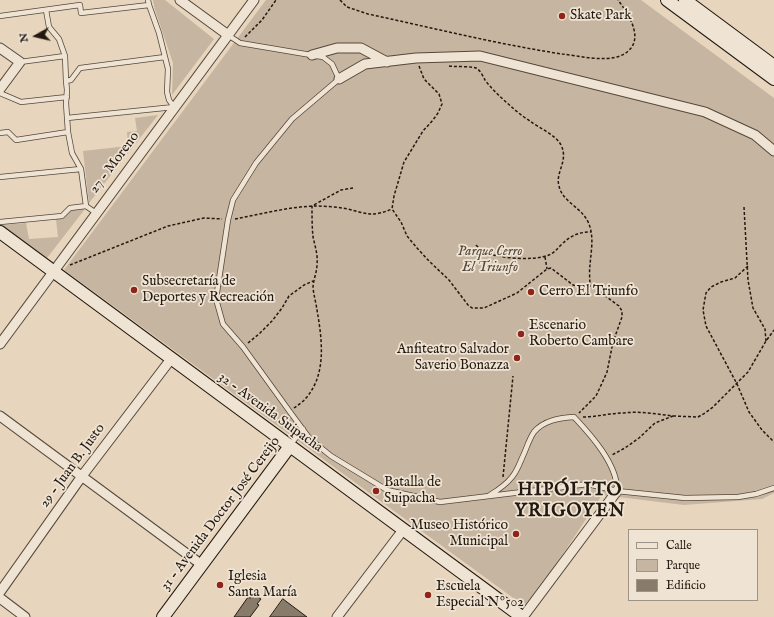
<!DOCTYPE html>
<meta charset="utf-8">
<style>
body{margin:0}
#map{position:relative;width:774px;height:617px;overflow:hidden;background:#e7d5bd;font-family:"IM FELL English",serif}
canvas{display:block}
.legend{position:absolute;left:628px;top:529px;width:130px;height:72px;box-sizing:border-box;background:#efe4d4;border:1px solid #9d9386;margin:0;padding:5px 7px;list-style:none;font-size:12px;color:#231910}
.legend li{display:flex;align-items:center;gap:8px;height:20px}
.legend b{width:20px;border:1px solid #9d9386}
.north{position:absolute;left:16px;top:16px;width:40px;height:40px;-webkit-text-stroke:3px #efe4d4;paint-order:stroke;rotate:262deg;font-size:11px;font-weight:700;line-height:16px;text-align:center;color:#231910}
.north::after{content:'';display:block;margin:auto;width:14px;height:18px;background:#231910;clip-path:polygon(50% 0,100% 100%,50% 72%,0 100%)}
</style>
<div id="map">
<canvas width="774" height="617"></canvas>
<ul class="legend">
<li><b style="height:5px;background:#efe4d4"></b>Calle</li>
<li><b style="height:11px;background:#c6b5a0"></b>Parque</li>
<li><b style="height:11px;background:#897b6a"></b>Edificio</li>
</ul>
<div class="north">N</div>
</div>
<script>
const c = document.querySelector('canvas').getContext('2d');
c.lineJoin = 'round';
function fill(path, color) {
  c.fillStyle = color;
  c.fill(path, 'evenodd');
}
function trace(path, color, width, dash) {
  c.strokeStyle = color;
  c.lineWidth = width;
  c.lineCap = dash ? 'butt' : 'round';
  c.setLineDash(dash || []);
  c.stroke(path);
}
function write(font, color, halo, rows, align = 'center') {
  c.font = font + ' "IM FELL English",serif';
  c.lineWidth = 3.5;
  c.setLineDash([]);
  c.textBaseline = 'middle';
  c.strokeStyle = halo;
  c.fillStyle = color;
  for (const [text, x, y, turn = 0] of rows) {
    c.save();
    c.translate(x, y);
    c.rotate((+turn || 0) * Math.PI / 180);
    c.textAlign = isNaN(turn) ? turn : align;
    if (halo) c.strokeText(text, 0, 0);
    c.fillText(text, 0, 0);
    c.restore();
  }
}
fill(new Path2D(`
 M153,0h12l49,39 -42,56 1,-32 -18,-53z
 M266,0h375l133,98v395l-12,6 -78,6 -82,-10 -75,113 -463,-338z
 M158,115l-69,88 -6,-52 45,-5 -1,-14 10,-1 -2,-13z
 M84,208l1,1 -38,49 -43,-30 -3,-3 25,-2 3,16 29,-2 -2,-18 8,-1 7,-8z`), '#c6b5a0');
const building = new Path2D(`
 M253,594l8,5 -4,5 2,1 -9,12h-16l14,-20 2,1z
 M283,599l24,18h-37z`);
fill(building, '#897b6a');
trace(building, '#231910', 1);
const lane = new Path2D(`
 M148,0l1,5 10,28 9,36 -1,23 2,8 5,7
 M46,10l3,17 10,12 6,17 1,25 1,9 -1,13 2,29 4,21 9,16 5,37 10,7
 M0,16l80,-11 1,8 68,-8
 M228,35l12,8 83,14 9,7 7,15 -47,40 -36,44 -23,37 -5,20 -12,79 7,25 20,23 47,65 20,27 21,17 56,34 53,12 148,-18 29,7 68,7 53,-1 18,-3 18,-6
 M20,62l45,-6
 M66,81l5,-1 9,-12 85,-11
 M0,93l21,9 46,-5
 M67,118l107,-11
 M0,133l8,-1 8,8 52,-8
 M0,177l81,-8
 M0,222l62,-6 8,-8 16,-2
 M290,445l13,-16
 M490,495c8,-5 16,-10 22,-18 5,-6 7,-12 10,-19 4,-8 7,-19 12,-26 10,-12 26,-14 40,-15 17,18 44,48 43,74`);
const street = new Path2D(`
 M180,0l48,35
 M0,48l20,14 -20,27
 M312,55l25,-7h24l26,14
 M339,79l26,-15 51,-6 64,-2 225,56 50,23 19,16
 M0,344l254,-344
 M0,416l202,149
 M0,592l82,-116 89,-117
 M0,598l25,19
 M337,617l66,-87
 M523,617l94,-126`);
const secondary = new Path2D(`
 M667,0l107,79
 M685,0l89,66
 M0,232l522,385
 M163,617l127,-171`);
trace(lane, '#54483b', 6);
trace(street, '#54483b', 11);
trace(secondary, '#231910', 14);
trace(new Path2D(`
 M340,0l7,7 21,7c65,14 129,30 194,40 17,2 42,8 58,2 28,-12 10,-40 -2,-56
 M245,37l17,-17 14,-20
 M419,66l5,13 15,15 3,10 -4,9 -5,7 -10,11 -19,31 -10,34 -2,13 9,13 6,14 10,12 12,13 20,19 19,25 4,3h12l33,-15 30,-24 4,-1 22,17 7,2h10l7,3 22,16 3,5v6l-9,25 -6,30 -4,9 -7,15 -17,17
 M449,66c6,1 22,0 27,2 4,2 7,8 9,12 9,12 20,21 30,30 5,4 10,8 15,11 9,7 26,14 31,24 8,16 -6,27 -2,41 3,15 21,21 28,34 8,14 4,31 3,45 -1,7 0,15 0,22
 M744,207l4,73 5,28 12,21 1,12
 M235,219c26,-5 53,-12 79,-13 11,0 23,1 34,3 19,5 25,8 44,0
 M476,245c2,2 4,5 7,6 14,8 51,10 66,4 5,-2 8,-6 12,-10 9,-9 17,-13 30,-13
 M545,257l2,12
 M70,265l98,-39 36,-8 18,1
 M748,266l-13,12 -14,4 -10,5 -5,6 -3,17 3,16 31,58 12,28 13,18 12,12
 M248,343l11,-9 13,-13 10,-13 7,-12 15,-11 9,-4
 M294,408c4,-3 9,-6 12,-10 21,-24 16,-59 11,-88 -1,-7 -3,-14 -4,-22 0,-8 4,-15 4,-24 1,-9 -2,-18 -4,-27 -1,-10 -1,-21 -1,-31l29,-16 12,-2
 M673,416l25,1 7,-4 8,-6 35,-35 18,-31 8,-11
 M583,417c14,0 27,-4 41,-4 16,-2 33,1 49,3l-18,7 -16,15 -14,10 -13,7
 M503,477l10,-101`), '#231910', 1.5, [3, 2]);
trace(lane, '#efe4d4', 4.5);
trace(street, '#efe4d4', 9);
trace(secondary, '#efe4d4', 12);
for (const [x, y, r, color] of [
 [562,16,4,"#8f2418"],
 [134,290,4,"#8f2418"],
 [531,292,4,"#8f2418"],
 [521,334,4,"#8f2418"],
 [517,358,4,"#8f2418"],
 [376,491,4,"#8f2418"],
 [516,534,4,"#8f2418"],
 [220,585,4,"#8f2418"],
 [428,595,4,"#8f2418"]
]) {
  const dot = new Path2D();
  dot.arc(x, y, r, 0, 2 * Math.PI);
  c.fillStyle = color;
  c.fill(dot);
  trace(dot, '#efe4d4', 1.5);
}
write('14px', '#231910', '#efe4d4', [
 ["Skate Park",570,16],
 ["Subsecretaría de",142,282],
 ["Deportes y Recreación",142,298],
 ["Cerro El Triunfo",539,292],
 ["Escenario",529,326],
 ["Roberto Cambare",529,342],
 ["Anfiteatro Salvador",509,350,"right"],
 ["Saverio Bonazza",509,366,"right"],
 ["Batalla de",384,483],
 ["Suipacha",384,499],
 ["Museo Histórico",508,526,"right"],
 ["Municipal",508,542,"right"],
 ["Iglesia",228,577],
 ["Santa María",228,593],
 ["Escuela",436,587],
 ["Especial Nº502",436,603]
], 'left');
write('14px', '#231910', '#efe4d4', [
 ["27 - Moreno",115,163,-53],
 ["32 - Avenida Suipacha",270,413,36],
 ["29 - Juan B. Justo",73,466,-54],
 ["31 - Avenida Doctor José Cereijo",221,514,-53]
]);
write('italic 14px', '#54483b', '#efe4d4', [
 ["Parque Cerro",490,252],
 ["El Triunfo",490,268]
]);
c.letterSpacing = '1px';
write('bold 18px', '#231910', '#efe4d4', [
 ["HIPÓLITO",570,491],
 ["YRIGOYEN",570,512]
]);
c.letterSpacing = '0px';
</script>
